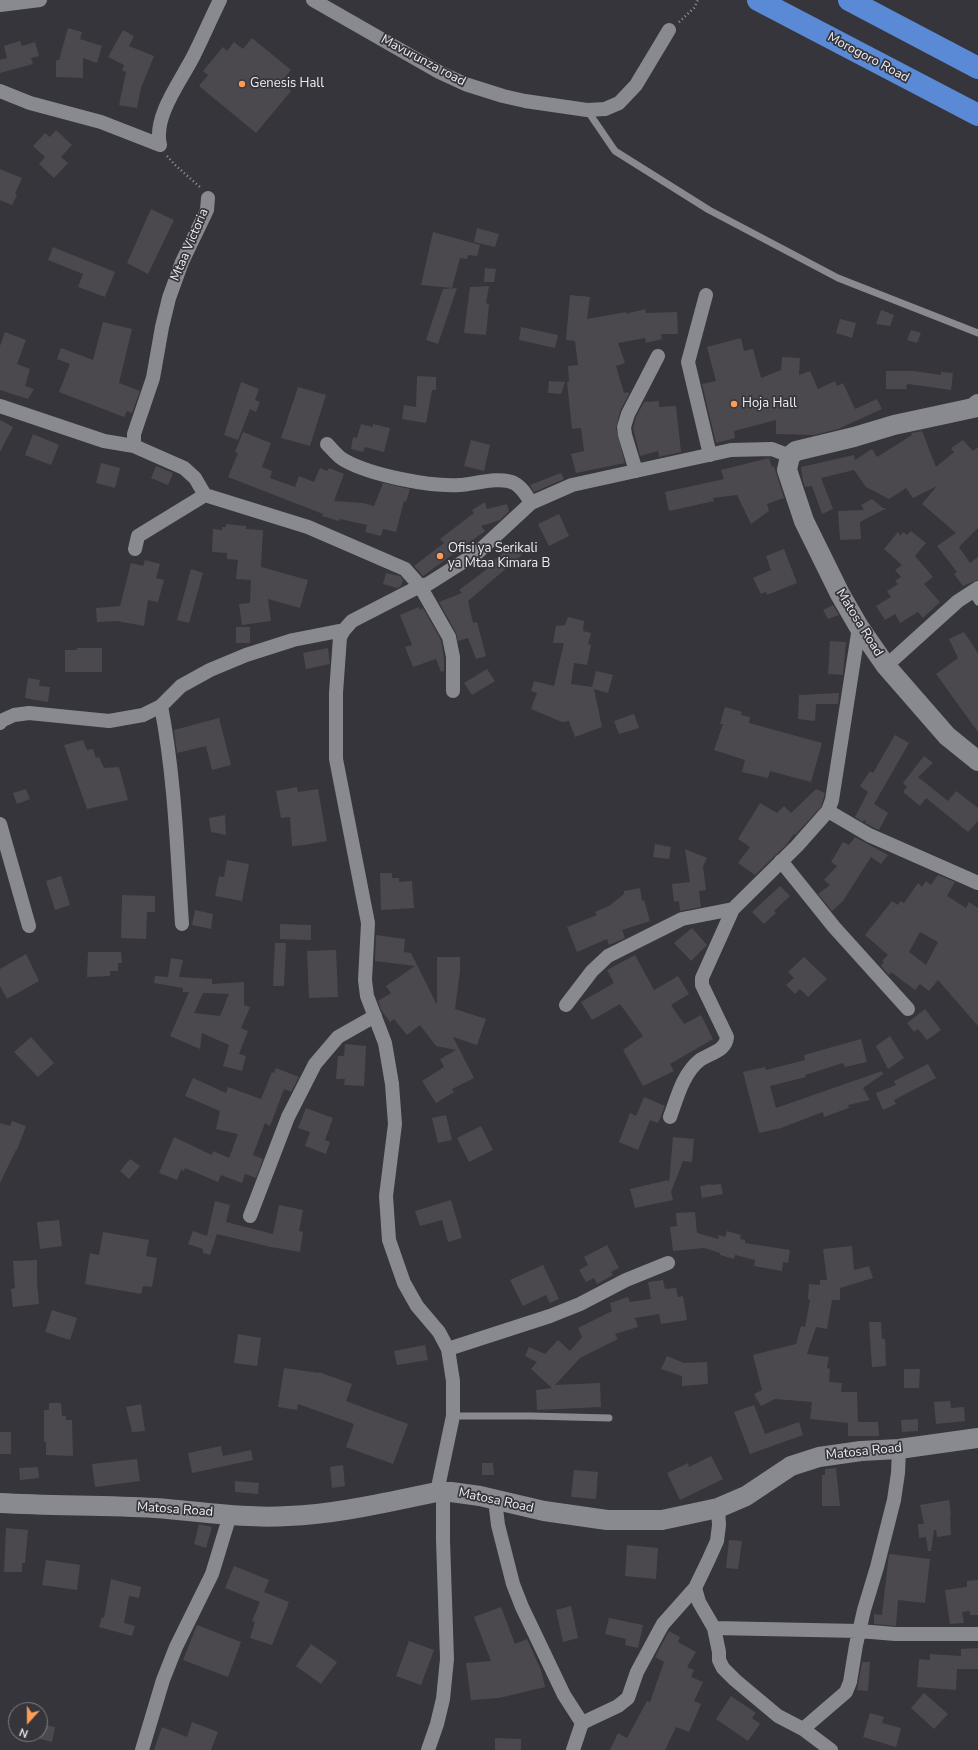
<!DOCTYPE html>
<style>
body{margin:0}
#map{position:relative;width:978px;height:1750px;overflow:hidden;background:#35353b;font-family:"Nunito Sans",sans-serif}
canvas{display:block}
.north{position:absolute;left:8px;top:1702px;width:40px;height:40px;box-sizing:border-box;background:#35353b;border:1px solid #7f7f84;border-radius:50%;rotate:201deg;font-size:11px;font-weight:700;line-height:16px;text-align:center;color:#ededf1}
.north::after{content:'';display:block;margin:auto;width:14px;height:18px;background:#fd9c55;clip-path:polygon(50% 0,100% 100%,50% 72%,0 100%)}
</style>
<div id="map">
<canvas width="978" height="1750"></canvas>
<div class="north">N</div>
</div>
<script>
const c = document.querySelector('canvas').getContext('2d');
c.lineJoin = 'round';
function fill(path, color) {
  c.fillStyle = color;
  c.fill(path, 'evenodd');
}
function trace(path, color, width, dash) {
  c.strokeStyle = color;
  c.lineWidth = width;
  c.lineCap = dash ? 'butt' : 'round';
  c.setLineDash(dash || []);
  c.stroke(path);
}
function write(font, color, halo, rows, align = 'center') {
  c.font = font + ' "Nunito Sans",sans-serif';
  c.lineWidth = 3.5;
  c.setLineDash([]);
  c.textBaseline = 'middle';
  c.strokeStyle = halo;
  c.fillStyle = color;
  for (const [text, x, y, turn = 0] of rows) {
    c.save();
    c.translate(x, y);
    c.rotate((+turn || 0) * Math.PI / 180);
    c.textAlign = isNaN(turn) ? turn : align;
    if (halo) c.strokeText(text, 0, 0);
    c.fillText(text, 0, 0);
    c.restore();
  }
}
fill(new Path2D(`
 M68,28l14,4 -2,7 22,7 -5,17 -14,-5v20l-27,-1v-17h3z
 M123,30l11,6 -5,10 25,10 -13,32 -4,20 -18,-3 7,-33 -4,-2 2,-5 -16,-8z
 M252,38l39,32 -10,12 10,9 -35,42 -57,-47 9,-11 -5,-4 20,-24 4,4 7,-9 9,7z
 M20,41l2,5 13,-4 4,14 -8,2 2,6 -33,9v-13l7,-2 -3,-12z
 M56,130l16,15 -11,12 7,6 -14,15 -15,-14 6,-7 -12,-11 12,-13 5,4z
 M0,169l22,9 -7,16 2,1 -5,10 -12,-5z
 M151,209l23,11 -26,54 -21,-11z
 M477,228l22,6 -4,13 -21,-5z
 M433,232l47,13 -3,11 -9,-1 -1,4 -7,-1 -8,30 -31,-3z
 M53,247l62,25 -10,25 -27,-10 5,-13 -35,-14z
 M485,268l11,1 -2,13h-10z
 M489,286l-3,17 3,1 -3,31 -22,-2 6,-46z
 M457,288l-19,56 -12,-4 17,-51z
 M570,295l20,2 -3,22 39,-7v2l19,-5 1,4 31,-1 1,22h-17l1,5 -16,4 -1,-5 -27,5 7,20 -9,3 8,27 4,-1 1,2 -9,17 -4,17 9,35 -49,10 -5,-19 13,-3 -3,-23 -9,1 -5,-47h2l-1,-16 10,-1 -3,-24 -9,-1z
 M881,310l13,5 -4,11 -14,-2z
 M840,319l16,4 -4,15 -16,-5z
 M103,322l29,7 -13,54 21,8 -8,22 -5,-2 -3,6 -65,-25 11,-28 -13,-5 4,-11 32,12z
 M521,327l37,8 -3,13 -36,-8z
 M911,330l10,3 -4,10 -10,-3z
 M5,332l21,8 -9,24 13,5 -5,17 9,3 -6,10 -28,-9v-44z
 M741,338l3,13 9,-2 8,29 20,-8 1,-13 18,1 -1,17 11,-4 8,18 17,-8 2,5 6,-3 12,26 22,-10 5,10 -44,20 -24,6 -38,-1v-14l-42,11 1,7 -19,5 -14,-59 14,-3 -9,-34z
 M886,371h28l27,4v-3l12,1 -2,17 -43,-6 -2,2 1,3h-21z
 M417,376l19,1v13h-4l-6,33 -24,-4 2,-14 12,2z
 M549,381l16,1 -4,12 -13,-1z
 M241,382l18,7 -4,11 5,2 -4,10 -6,-3 -12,31 -14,-5z
 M298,387l28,8 -16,51 -29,-8z
 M659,401v6l17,-1 5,46 -22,5 -1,-6 -18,5 -7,-28 3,-11 8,-15z
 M0,420l13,7 -13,25z
 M361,424l12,3v-3l17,4 -6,24 -19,-5 -2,5 -12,-3 2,-12 4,1z
 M922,431l14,36 18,-15 -3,-4 12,-8 10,11 5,-4v81l-19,19 11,16 8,-6v23l-15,6 -9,-12 3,-2 -20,-26 19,-13 -34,-29 15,-18 -24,12 -7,-10 -17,11 -23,-12 -12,-17 -33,8 12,31 -11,5 -10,-28 -7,1 -2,-6 -2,-14 53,-12 1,5 17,-11 5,8 35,-22 -1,-2z
 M243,432l28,11 -9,24 10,4 -2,7 25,9 4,-11 15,6 6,-14 7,3 2,-3 15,6 -10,27 29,2 11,3 9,-23 27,6 -4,13 -2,-1 -8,31 -13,-3 -2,7 -16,-4 2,-7 -27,-6 -1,2 -17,-5 1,-2 -95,-37 10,-24 -3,-1z
 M33,434l26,11 -8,20 -26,-10z
 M471,440l19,5 -6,26 -20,-5z
 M769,458l3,9 2,-1 10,32 -17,6 2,7 -18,13 -14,-29 -24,3 1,3 -45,10 -4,-19 59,-13 -3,-9z
 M101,463l19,5 -5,20 -19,-5z
 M156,466l17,7 -5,12 -17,-7z
 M561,473l3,6 -30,13 -4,-7z
 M872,499l11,9h4l-27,14 1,17 -21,1 -2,-29 26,-1 -3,-5z
 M485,502l2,7 20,-5 2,7 -9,9 -19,6 4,5 -62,45 -9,-10 30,-23 -4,-4 34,-26 -2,-3z
 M559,514l10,22 -20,10 -11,-22z
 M226,524l20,2v3l17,1 -2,37 47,13 -8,28 -32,-9 3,22 -29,4 -3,-21 11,-1 1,-23 -15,-1 2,-19 -11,-1v-6l-15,-1 1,-23 9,1v-3h4z
 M911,531l15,12 -11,13 18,21 -9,7 16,18 -17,16 -5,-6 -18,11 -5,-9 -10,6 -9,-14 15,-9 -4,-6 11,-7 -3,-3 6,-4 -6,-7 7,-5 -18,-16 14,-17 2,4 3,-4 4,3z
 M513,544l9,11 -54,46 5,22 4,-1 9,34 -10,3 -8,-21 -10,3 -2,-8 -17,-31 23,-9 -3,-3 36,-27 -2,-2z
 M784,549l13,34 -30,12 -1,-3 -5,2 -8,-16 18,-8 -5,-14z
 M145,560l15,4 -4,14 8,2 -6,22 -10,-2 -4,26 -27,-5 -20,1 -1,-14 24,-2 11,-43 12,3z
 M191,569l12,4 -14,50 -12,-3z
 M386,573l14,3 3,4 -2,6 -4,2 -14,-4z
 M833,605l6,10 -11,4 -5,-9z
 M419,607l1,3 3,-2 18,32 3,18v13l-3,1 -5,-13 -23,8 -8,-20 7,-2 -12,-30z
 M568,617l16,4 -1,10 8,2 -3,11 3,1 -4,20 -13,-2 -3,21 21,3 4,-16 17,4 -5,18 -14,-4 8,38 -27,10 -6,-16 -7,1 -31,-13 6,-16 -6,-2 3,-10 20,5 10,-43h-11l3,-17 9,-1z
 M236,627h14v16h-14z
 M964,632l14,21v79l-42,-58 22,-16 -9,-19z
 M830,641l16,1 -3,33 -15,-1z
 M77,648h25v24h-37v-22h12z
 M328,648l2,16 -24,5 -3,-16z
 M487,669l8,12 -23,14 -8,-12z
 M28,678l12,2 -1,6 11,1 -2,15 -23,-4z
 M839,693l-1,11h-22l-1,17 -17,-2 1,-24z
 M725,707l17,5 -1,3 9,2 -1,6 73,20 -11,39 -41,-11 -2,7 -26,-6 3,-12 -31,-10 9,-26h-3z
 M634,714l5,14 -20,6 -5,-13z
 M219,718l12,47 -19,5 -6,-24 -29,7 -3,-23z
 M895,735l14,8 -35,61 14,9 -9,17 -14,-7 1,-2 -2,-1 -1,2 -8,-5 13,-25 -8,-6 10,-15 3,2z
 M83,740l4,10 6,-1 3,9 3,-1 5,11 15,-1 9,33 -41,9 -23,-64z
 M924,756l9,7 -15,14 30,24 8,-10 22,17v13l-10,11 -42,-34 -6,8 -17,-14 4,-5 -4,-4z
 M297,787l1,5 20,-3 9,52 -22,4 -13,1 -2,-29 -9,1 -5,-27z
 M26,789l4,10 -13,5 -4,-11z
 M816,789l9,4 -4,14 -26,28 -1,-1 -9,12 -30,29 -17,-12 12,-16 -12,-8 22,-36 17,10 7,-7 7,7z
 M225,815l1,20 -15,-3 -2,-14z
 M855,837l33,18 -7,9 -10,-7 -28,44 -11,10 -14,-17 12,-9 -6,-5 13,-14 -6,-4 12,-20 6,3z
 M655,844l16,3 -2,12 -16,-2z
 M685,849l22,9 -4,8 3,24 -7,1 2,16 -21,4 -1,-10 -5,1 -2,-18 18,-2z
 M227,860l22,4 -7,37 -27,-5 4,-20 5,1z
 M380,873h12v5h7v4l13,-1 2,27 -33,2z
 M938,875l17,7 -8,14 19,12 3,-6 9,6v118l-40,-46 -9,11 -9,-7 -5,6 -24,-18 -2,3 -8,-9 3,-4 -2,-1 6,-6 -23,-20 27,-34 6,4 2,-4 4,2 14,-20 4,4 4,-6 5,4zM920,932l18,10 -12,23 -17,-13z
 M61,876l9,29 -15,5 -9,-29z
 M780,886l10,10 -16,15 2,2 -12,11 -12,-12z
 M640,888l2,13 2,-1 6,21 -28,9 3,8 -2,1 -14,6 -2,-6 -30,13 -10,-25 30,-12 -2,-3 14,-6 15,-12v-3z
 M122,895l33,1v16h-8l-1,27 -25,-1z
 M195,910l18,4 -2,15 -19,-4z
 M280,924l31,1v15l-31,-1z
 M692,928l15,17 -16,16 -17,-18z
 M376,935l29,4 -1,13 7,1 26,52v-48h23v14l-5,38 31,10 -9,26 -24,-8 21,41 -22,11 2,3 -18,11 -14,-22 22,-14 -4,-8 16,-9 -20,-4 -16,-21 -13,10 -13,-16 -4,3 -9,-12 -3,-9 13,-8 -5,-7 29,-20 -40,-5z
 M275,943h11l-2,43h-11z
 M336,950l2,47 -29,1 -2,-47z
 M88,952h33l1,11h-4v8h-8v5l-23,1z
 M26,954l13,27 -32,18 -7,-13v-17z
 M635,955l19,35 24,-14 11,18 -18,11 13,19 17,-9 12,24 -43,25 4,7 -31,15 -20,-36 20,-14 -23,-32 -28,16 -11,-18 33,-19 -7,-13z
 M804,957l23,22 -19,18 -8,-8 -5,5 -9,-9 8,-7 -6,-6z
 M171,958l12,2 -4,17 33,2v5l32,-2v23l6,2 -9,21 7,3 -9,23 7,2 -4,15 -19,-5 6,-21 -27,-12 -2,16 -30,-13 19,-44h-6v-4l-29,-5 1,-7 13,1zM203,993l26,1 -9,22 -26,-3z
 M925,1009l16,21 -14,10 -9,-11 -4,3 -7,-9z
 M890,1036l14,22 -16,11 -12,-23z
 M31,1037l23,26 -16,14 -24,-25z
 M861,1039l6,23 -22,5 -2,-4 -38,12 1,2 -36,9 6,22 106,-37 1,3 -20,14 7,12 -22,5 1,3 -25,9 -1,-5 -42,16 -22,5 -16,-61 22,-5 1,3 39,-10 -1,-5z
 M345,1044l21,2 -2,40 -20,-1 1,-6h-9l2,-23h6z
 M928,1064l8,14 -42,22 2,4 -13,6 -7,-17 20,-8 -2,-4z
 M276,1068l23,9 -8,15 -7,-3 -14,37 -5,-3 -12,32 10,4 -7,19 -11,-4 -3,9 -21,-8 -3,7 -33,-14 -1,3 -3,-1 -4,10 -18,-7 15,-36 38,18 1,-4 16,7 9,-24 -22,-5 4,-18 -35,-15 8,-18 33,15 2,-6 33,12 11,-27 2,1z
 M644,1097l21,9 -7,17 -8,-3 -12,30 -19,-8 11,-29 6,3z
 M306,1108l27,10 -8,22 5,2 -4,12 -21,-8 5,-14 -12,-4z
 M446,1115l6,25 -14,3 -6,-25z
 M12,1121l14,5 -9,24h-1l-16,33v-60l10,3z
 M481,1126l12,24 -24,12 -12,-24z
 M673,1137l21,2 -2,23 -9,-1 -12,31 2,8 -38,8 -5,-19 38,-9 1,3z
 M130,1159l10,7 -11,13 -9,-8z
 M711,1184v1l10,-1 2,10 -21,4 -2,-12z
 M451,1200l11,38 -14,4 -6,-22 -22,6 -5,-15z
 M215,1201l15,4 -4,17 47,12 6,-29 24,5 -4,21 4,1 -3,20 -29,-5 -54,-13 -7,21 -7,-2v-4l-15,-5 5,-13 14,5z
 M695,1212l2,21 21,6 1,-4 6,2 2,-6 14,4 -1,4 5,1v3l45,7 -2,13 -5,-1 -1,9 -28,-5 1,-6 -20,-5 -1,4 -14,-4v-2l-16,-5 -31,3 -3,-24 7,-1 -1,-13z
 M59,1220l3,26 -22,3 -3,-27z
 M103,1232l46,8 -3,16 11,2 -5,29 -9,-1 -2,8 -56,-10 5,-31 9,2z
 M607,1245l12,23 -8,4 2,3 -16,9 -3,-6 -8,4 -7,-12 9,-5 -4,-8z
 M852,1246l2,24 15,-4 4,12 -33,10v12h-8l-5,29 -11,-2 -9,27 22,3 -2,11 3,1 -1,13 13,1 -1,9h16l1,30h20l1,14h-31v-13l-38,-4 2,-17 -37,-3 -14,7 -7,-12 8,-4 -9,-35 43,-11 5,-18 4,1 5,-27 -2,-1 1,-15 11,1v-5h7l-4,-31z
 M37,1260v23l2,21 -26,3 -2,-18 4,-1 -2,-27z
 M543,1265l16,34 -9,4 -4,-8 -23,11 -13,-26z
 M663,1280l2,9 11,-1 2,9 5,-1 4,24 -26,4 -2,-10 -24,4 3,9 -23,7 3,5 -38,19 -25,27 45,-2 1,24 -64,3 -1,-20 16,-2 -21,-19 6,-7 -12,-6 4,-9 16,7 13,-14 12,11 12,-14 -4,-9 34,-17 -2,-8 18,-6 2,5 21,-3 -3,-17z
 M52,1310l25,8 -7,22 -25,-8z
 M869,1322h12l1,17h3l1,27 -14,1z
 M238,1334l23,4 -4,28 -23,-3z
 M425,1345l3,15 -31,5 -3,-14z
 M667,1356l17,7 23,-1 1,22 -26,2v-10l-21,-7z
 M284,1368l35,5v-1l33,12 -6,17 62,23 -15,40 -47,-17 8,-23 -56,-20 -1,6 -19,-3z
 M904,1369h16l-1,19h-15z
 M950,1401l1,7 13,-1 1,14 -29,3 -2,-22z
 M49,1403h12l1,13h4v4h6l1,36 -27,-1v-13h-2v-32h5z
 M141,1404l4,27 -13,1 -6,-25z
 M754,1405l11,29 34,-12 4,13 -53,19 -16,-42z
 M918,1419v12l-16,1 -1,-12z
 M0,1432h11v22h-11z
 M221,1446l2,10 28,-6 2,10 -61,13 -4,-20z
 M711,1456l12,23 -43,21 -13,-27 21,-10 1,4z
 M137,1459l3,22 -45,6 -3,-23z
 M482,1463h11l1,12h-12z
 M343,1465l2,21 -13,2 -2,-21z
 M38,1467l1,11 -19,2 -1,-12z
 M836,1468l4,38h-18v-31h3v-6z
 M574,1470l24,2 -2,27 -25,-2z
 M235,1481l24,2 -1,11 -23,-2z
 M949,1500l2,15h-1l1,20 -14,2 -1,-7h-2l-3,21h-3l-2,-14 -7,1 -1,-14h6l-4,-19z
 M199,1524l13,3 -6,21 -12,-4z
 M6,1528l22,2 -3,33h-3v9h-18z
 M729,1540l13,1 -4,28 -12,-1z
 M627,1545l31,3 -2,31 -31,-3z
 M889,1554l41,5 -5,44 -27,-3 -2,26 -22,-2v-10l8,1z
 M46,1560l34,5 -3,25 -35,-5z
 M234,1566l35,14 -5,12 25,10 -17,43 -22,-7 5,-16 -3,-1 8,-19 -35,-14z
 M111,1579l30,8 -2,11 -10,-2 -5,27 11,3 -3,10 -33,-9 3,-10 2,1z
 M978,1580v35h-8v-4l-8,1 2,11 -14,1 -5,-34 22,-3v-6z
 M571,1606l7,32 -15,4 -7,-32z
 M501,1607l14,37 12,-5 14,31 4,17 -46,11 -28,2 -5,-37 25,-2 -17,-44z
 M609,1618l34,7 -5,23 -13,-3 1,-6 -21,-5z
 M197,1625l44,17 -13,35 -45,-17z
 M669,1631l11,6 -2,5 18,10 -9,15 7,3 -3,7 12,5 -9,19 7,3 -12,28 -13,-5 -11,23h-55l8,-17 9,5 20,-37 3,1 14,-40 -9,-5z
 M409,1641l25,9 -13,35 -25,-9z
 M311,1644l26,18 -16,22 -25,-18z
 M978,1648v21h-21l-1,21 -39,-3 2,-28 11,1v-6l31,2v-7z
 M862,1662h8l-2,29 -11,-1z
 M924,1693l24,21 -14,15 -23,-21z
 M731,1696l25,17 -4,5 8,6 -12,17 -32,-22z
 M870,1713l14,4 -2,6 19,5 -5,19 -33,-10z
 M192,1722l26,10 -7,18h-57l8,-23 25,10z
 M40,1724l15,3 -3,15 -12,-3z
 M495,1738l26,1v11h-26z`), '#4c494e');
trace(new Path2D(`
 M679,22l15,-14 4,-8
 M167,156l7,8 27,24`), '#99999e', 2.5, [1, 3]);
trace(new Path2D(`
 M587,110l28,41 94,59 129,68 140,55
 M971,592l7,10
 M453,1416h78l78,2`), '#898990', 7);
trace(new Path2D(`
 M313,0l126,72 26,12 38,12 22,5 62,9 18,-1 14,-6 17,-18 33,-55
 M0,5l40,-5
 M0,91l30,12 71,19 59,23
 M160,145c-7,-29 21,-64 34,-90 9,-18 17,-37 26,-55
 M706,295l-18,67 22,93
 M0,406l104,35 30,5 50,22 11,10 10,17 103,32 97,42 15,17 29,51 4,20v34
 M327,444c5,5 11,13 17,16 26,15 86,27 116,25 14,-1 41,-9 54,-2 8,4 13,13 17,20
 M134,446v-12l19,-56 9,-51 7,-29 13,-36 25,-52 1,-12
 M636,471l-11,-36 -1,-8 4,-13 30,-58
 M135,549l3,-13 67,-41
 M886,666l72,-65 20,-13
 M161,706c14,72 16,145 21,218
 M0,723l1,-2 13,-6 15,-2 80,8 34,-6 18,-9 20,-20 29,-16 36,-15 47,-15 51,-10
 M828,811l41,24 109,48
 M0,824l29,102
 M781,861l53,66 74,82
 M566,1005l26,-34 16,-15 74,-37 51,-10
 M670,1117c7,-19 13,-44 30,-57 10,-7 26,-9 27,-23l-25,-52v-7l31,-69 64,-63 31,-35 4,-11 27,-173
 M250,1216l38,-99 27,-53 23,-27 37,-21
 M448,1349l102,-33 30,-12 46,-24 42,-17
 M437,1492l16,-76v-35l-5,-32 -9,-17 -22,-26 -13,-23 -15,-43 -3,-44 9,-72 -3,-40 -7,-41 -18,-47 -2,-16 3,-57 -32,-164v-66l4,-56 4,-7 8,-9 68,-35 8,-2 49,-31 54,-50 41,-18 159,-35 41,-1 18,7
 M495,1500l3,25 15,59 9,23 42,88 18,28
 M695,1588l4,14 15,26 5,24v8l4,8 12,12 43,36 25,13 28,21
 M714,1628l145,3 36,3h83
 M803,1729l43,-37 4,-10 6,-37 8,-35 13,-43 17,-67 4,-27 1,-24
 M142,1750l21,-70 13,-33 36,-73 18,-59
 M428,1750l9,-26 6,-25 4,-40 -4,-119v-48
 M573,1750l9,-27 36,-17 10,-8 9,-26 21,-39 5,-9 32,-36 13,-27 9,-20 2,-16 -1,-17`), '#898990', 14);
trace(new Path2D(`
 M978,404l-5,4 -79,17 -40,12 -58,14 -6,5 -3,14 17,51 36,73 19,33 27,39 61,70 31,25
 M0,1503c51,3 103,2 155,5 44,3 88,11 133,8 50,-2 99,-14 149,-24h14l29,4 64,15 63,9h55l56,-12 28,-12 45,-30 28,-9 42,-6 38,-2 79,-11`), '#898990', 20);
trace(new Path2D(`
 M758,0l220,115
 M849,0l129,68`), '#5a89d6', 22);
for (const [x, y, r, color] of [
 [242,84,4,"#fd9c55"],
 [734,404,4,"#fd9c55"],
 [440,556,4,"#fd9c55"]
]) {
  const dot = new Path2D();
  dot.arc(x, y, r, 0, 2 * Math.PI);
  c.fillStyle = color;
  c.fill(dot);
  trace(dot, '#35353b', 1.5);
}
write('13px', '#ededf1', '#35353b', [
 ["Morogoro Road",868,58,28],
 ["Mavurunza road",423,61,28],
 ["Mtaa Victoria",190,245,-67],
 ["Matosa Road",859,623,58],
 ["Matosa Road",864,1452,-6],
 ["Matosa Road",496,1501,12],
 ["Matosa Road",175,1510,4]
]);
write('13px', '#ededf1', '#35353b', [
 ["Genesis Hall",250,84],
 ["Hoja Hall",742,404],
 ["Ofisi ya Serikali",448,549],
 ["ya Mtaa Kimara B",448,564]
], 'left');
</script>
